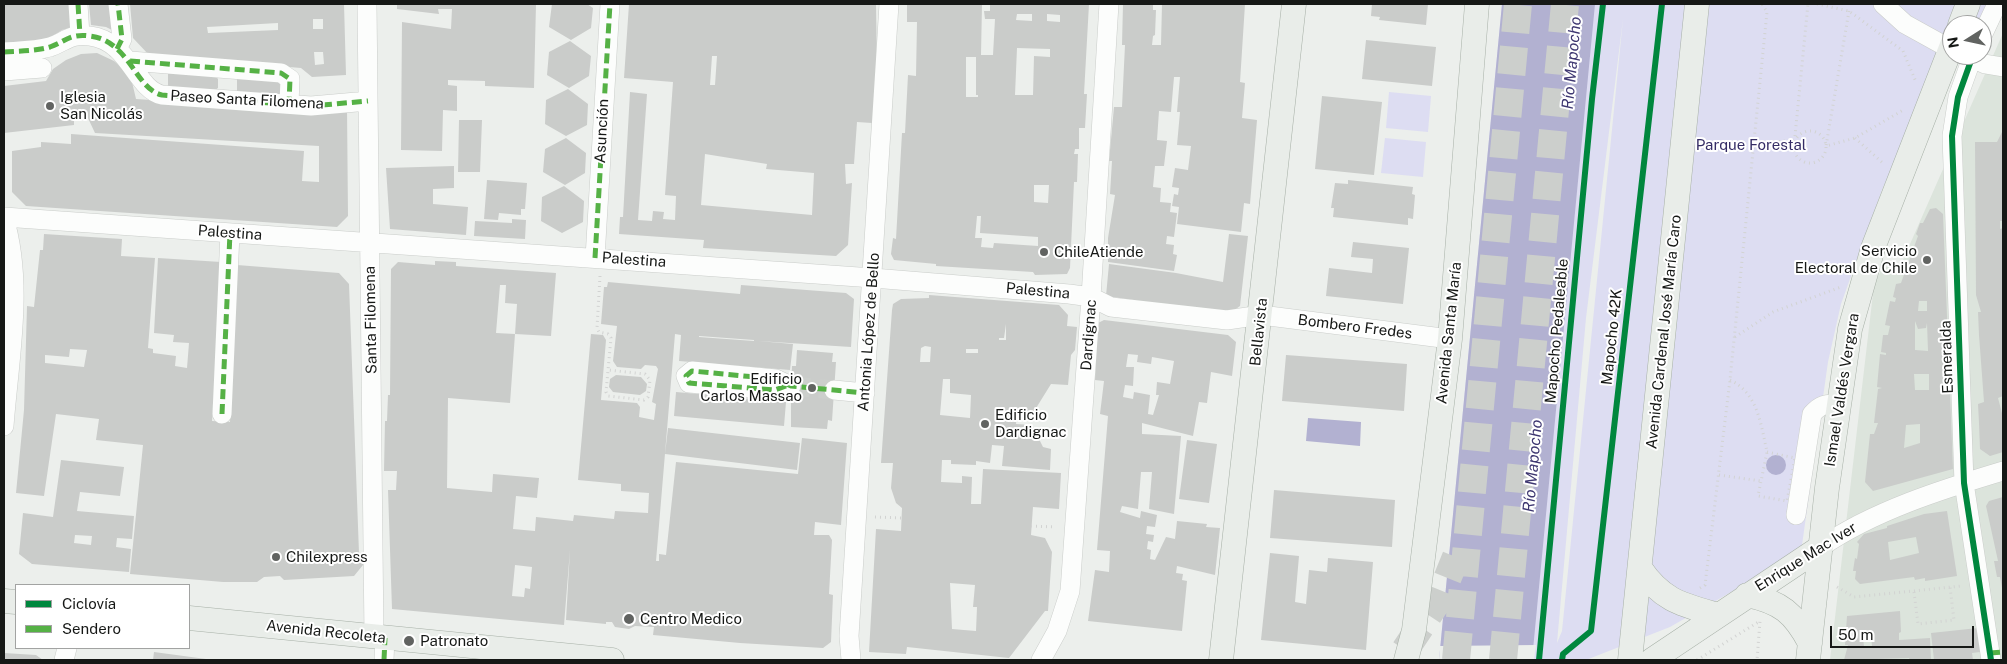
<!DOCTYPE html>
<meta charset="utf-8">
<style>
body{margin:0}
#map{position:relative;width:2007px;height:664px;overflow:hidden;background:#ecefec;font-family:"Public Sans",sans-serif}
canvas{display:block}
.frame{position:absolute;inset:0;border:5px solid #161816;pointer-events:none}
.legend{position:absolute;left:15px;top:584px;width:175px;height:65px;box-sizing:border-box;background:#fff;border:1px solid #a2a3a2;margin:0;padding:6px 9px;list-style:none;font-size:15px;color:#161816}
.legend li{display:flex;align-items:center;gap:10px;height:25px}
.legend b{width:25px;border:1px solid #a2a3a2}
.north{position:absolute;left:1942px;top:15px;width:50px;height:50px;box-sizing:border-box;background:#fff;border:1px solid #a2a3a2;border-radius:50%;rotate:260deg;font-size:14px;font-weight:700;line-height:20px;text-align:center;color:#161816}
.north::after{content:'';display:block;margin:auto;width:18px;height:22px;background:#616361;clip-path:polygon(50% 0,100% 100%,50% 72%,0 100%)}
.scale{position:absolute;left:1830px;top:626px;width:144px;height:22px;box-sizing:border-box;border:2px solid #161816;border-top:0;padding-left:6px;font-size:15px;line-height:18px;white-space:nowrap;color:#161816;-webkit-text-stroke:4px #fff;paint-order:stroke}
</style>
<div id="map">
<canvas width="2007" height="664"></canvas>
<div class="frame"></div>
<ul class="legend">
<li><b style="height:6px;background:#00873e"></b>Ciclovía</li>
<li><b style="height:6px;background:#55b145"></b>Sendero</li>
</ul>
<div class="north">N</div>
<div class="scale">50 m</div>
</div>
<script>
const c = document.querySelector('canvas').getContext('2d');
c.lineJoin = 'round';
function fill(path, color) {
  c.fillStyle = color;
  c.fill(path, 'evenodd');
}
function trace(path, color, width, dash) {
  c.strokeStyle = color;
  c.lineWidth = width;
  c.lineCap = dash ? 'butt' : 'round';
  c.setLineDash(dash || []);
  c.stroke(path);
}
function write(font, color, halo, rows, align = 'center') {
  c.font = font + ' "Public Sans",sans-serif';
  c.lineWidth = 4;
  c.setLineDash([]);
  c.textBaseline = 'middle';
  c.strokeStyle = halo;
  c.fillStyle = color;
  for (const [text, x, y, turn = 0] of rows) {
    c.save();
    c.translate(x, y);
    c.rotate((+turn || 0) * Math.PI / 180);
    c.textAlign = isNaN(turn) ? turn : align;
    if (halo) c.strokeText(text, 0, 0);
    c.fillText(text, 0, 0);
    c.restore();
  }
}
fill(new Path2D(`
 M2003,33v627h-173l44,-375 9,-19 16,3z`), '#dce4dc');
fill(new Path2D(`
 M1502,4h455l-21,67 -54,119 -41,114 -13,58 -27,190 -131,75 -84,33h-147zM1623,19l-61,612 -5,12 29,-325z
 M1978,4h10l-9,21h-9z
 M1389,92l42,4 -3,36 -42,-4z
 M1385,138l41,4 -3,35 -42,-4z`), '#ddddf2');
fill(new Path2D(`
 M1502,4h93l-63,656h-93z
 M1308,418l53,4 -1,24 -54,-5z
 M1766 465a10 10 0 1 1 20 0a10 10 0 1 1-20 0Z`), '#b2b1d1');
fill(new Path2D(`
 M1536,645l-2,15h-95l1,-14z`), '#ecefec');
fill(new Path2D(`
 M4,4h71l2,22 -15,4 -14,9 -44,7z
 M89,4h27l2,29 -12,-6 -15,-2z
 M130,4h214l2,71 -34,2 -11,-9 -152,-13 -16,-17zM313,19h10v10h-10zM278,23v7l-70,3 -1,-6zM314,52h9l1,12 -9,1z
 M397,4h139l-2,84 -49,-2v-5l-37,-1v5l9,1v25l-14,-1 -1,41 -41,-1 1,-128 49,7 1,-20h-14l1,5 -42,-5z
 M552,4h35l6,4 -2,20 -20,12 -22,-13z
 M629,4h247l1,66 -5,53 -15,-1 -3,42h-9l1,20 6,-1 -4,62 -12,11 -133,-8 1,-8 -85,-6 1,-17h3l7,-125 17,2 -9,126 14,1 1,-10 11,1 -1,7 12,1 1,-24 -11,-1 8,-113 -49,-4zM712,56h5l-2,29h-5zM705,154l62,10 -1,5 48,4 -2,42 -111,-10z
 M907,4h75l-1,51h12l2,-36h-10l-1,-8h6v-7h99l-5,90h3l-2,34h-6v21h-4l-1,5h4l-1,28h-3l-4,86 -3,6 -32,1 -2,-3 -97,-6v-2l-42,-4 -3,-6 2,-16 3,1 6,-106h3l3,-58 8,1 1,-54h-10zM1017,14h15v7l-16,-1zM1047,14l13,1v7l-13,-1zM1017,48l33,1v8l-16,-1 -1,39h-18zM966,57h10v38h2v2h-12zM1034,185h15l-1,18 -14,-1zM977,216h4l-1,17 58,4v9l-44,-3 -1,5 -12,-1 1,-9h-7z
 M1123,4h30v6h3l-1,25 -2,1 -1,9h9l1,-41h83l-5,78 5,1 -3,35 15,2 -7,84 -6,-1 -3,29 -64,-8 2,-17 -7,-1 2,-12 4,1 1,-7 -7,-1 3,-19 13,2 3,-24 -14,-1 3,-33h-3l3,-35h-6l-3,35 -12,-1 -2,29 10,1 -3,25h-9l-2,21 8,1 -1,14 11,1 -1,9 7,1 -3,24 -7,-1 -1,8 8,1 -1,9 4,1 -3,16 -66,-9v-24l7,-43 -5,-1 2,-33h-3l5,-54h8l3,-62h-3z
 M1372,4h56l-2,21 -47,-5 1,-3 -9,-1z
 M1366,40l70,7 -4,39 -70,-7z
 M570,41l21,15 -2,20 -20,12 -22,-13 2,-23z
 M97,53l17,8 13,11 5,10 4,17 177,12 34,-3 1,108 -11,11 -311,-21 -14,-14v-41l29,-4v-5l30,2v-10l233,17 -2,30 17,1v-36l-224,-13 -8,-17 -13,2v7l-70,8v-47l42,-5 7,-12 13,-9 15,-6z
 M168,73h45l5,6v9l-7,5 -43,-5z
 M237,77l51,6 -8,14 -38,-3 -5,-3z
 M568,89l20,15 -1,21 -21,11 -21,-12 1,-24z
 M1322,96l60,6 -8,73 -59,-6z
 M459,120h23l-2,52h-22z
 M2003,130v91h-3v8l3,-1v168l-5,2 5,19v35l-13,4 -10,-7 -1,-26 -1,-19 6,-2 -5,-67 -1,-23h3l-5,-17 -1,-153h22z
 M566,138l20,15 -1,20 -20,12 -22,-13 2,-23z
 M454,166v22l-21,1v15l35,3 -2,28 -76,-6 -4,-61z
 M487,180l40,3 -2,26h-4v6l-22,-2 -1,7 -14,-1z
 M1348,180l65,7 -1,7 3,1 -2,24 -5,-1v7l-75,-8 1,-9h-3l4,-25 13,1z
 M564,186l20,15 -1,21 -21,11 -21,-12 1,-24z
 M1936,208l7,6 10,255 -80,22 -8,-9 5,-48h4l4,-11h-4l4,-34 4,-1 -5,-1 3,-33 6,1v-2l-5,-1 2,-17h5l2,-9 -5,-1 5,-24 5,1 1,-4 -3,-1 3,-13 5,-1 17,-47 -2,-2 4,-11h3l7,-14zM1919,301h8v10h-9zM1915,321l3,8 8,-1 1,-5 1,28 -13,-1zM1914,374h15v16h-14zM1920,424v19l-16,5 2,-23z
 M512,219l14,1 -1,19 -51,-3 1,-15 37,2z
 M44,234l78,5 -1,17 34,2 -7,90 5,1v4l23,3 -1,10 12,2 2,-25 -16,-1 1,-7 -20,-2 4,-75 63,4 -9,159 18,1 7,-157 102,8 10,11 10,269h4v12l-9,11 -70,4 -4,-4 -16,1 -7,5h-34l-93,-8 13,-129 -47,-5 3,-21 -43,-5 -12,82 -28,-3 8,-83 3,-104 7,1 6,-57h3zM70,349l17,1 -3,17 -39,-4v-8l24,2z
 M1229,234l19,2 -8,70 -11,8 -123,-18 3,-32 67,9 47,9z
 M1353,242l56,6 -6,56 -77,-8 3,-28 43,5 1,-14 -22,-2z
 M435,261l21,1v4l100,7 -5,63 -36,-2 -5,69 -62,-5 -1,90 45,4 1,-18 46,4 -2,20 -21,-2 -3,33 22,2 1,-14 37,4 1,-6 40,4 1,-8 33,2 1,-20 -28,-2v-7l-43,-4 13,-146 12,1 3,5 -5,60 36,3 3,4 -1,10 15,3 2,-16 -4,-2 6,-33 -2,-3 -11,-1 -4,4 -24,-2 -4,-6 4,-35 -16,-2 3,-37h3l1,-5 132,12 1,-9 105,8 8,6 -3,48 -93,-6 35,3 -3,26 -111,-9 2,-26 -6,-1 -19,227h3v-7l7,1 10,-93 122,12 4,-36 45,5 -6,82 -26,-3 -1,13h15l3,5 -3,54 4,1 -2,47 -8,6 -83,-5 -87,-8 1,-8 -19,-1 -6,3 -14,-2 -3,-5h-6v2l-40,-4 4,-70 -6,75 -172,-16 -4,-119h8l1,-19h-13l1,-50h2l1,-26h2l1,-126 7,-7 37,3zM500,285h6l-1,18 12,1 -2,30 -19,-1zM699,336l55,4v1l-55,-4zM515,565l17,2 -2,22 -5,-1 -1,9 -12,-1z
 M929,295l130,10 9,10 -1,11 10,1 -2,23 -4,5 -3,30 -17,-1 -18,29 -16,-2 -1,13 16,1 11,22 8,2 -1,21 -48,-4 2,-20 -12,-1 -2,18 -14,-2v4l-25,-1v-4h-9l-1,22 21,1v-7l10,1 -1,27h10l2,-35 78,4 -2,36 -26,-2 -2,28 14,3 7,14 -4,59h-3l-36,47 -102,-11 -1,7 -37,-2 7,-123 25,2 1,-23 -6,-5 -5,-15 2,-25h-12l11,-153 1,-6 8,-5 28,-1zM1006,324v16h-7v-2h5zM925,346l6,1 -1,15h-10l1,-14zM966,349h12v4h-12zM943,379h7v14l21,2 -1,23 -30,-3zM950,583l25,2 -2,22h4l-1,24 -24,-2z
 M1104,320l124,15 8,7 -4,34 -21,-4 -4,31 -8,-1 -6,34 -51,-13v11l39,2 -7,78 -25,-5 3,-37h-11l-3,37 -16,-3 -2,6 20,6 1,-7 16,4 -2,12 -8,-1 -1,8 8,1 -1,7 -5,-1 -1,8 4,1 -1,9 5,1 11,-23 9,2 2,-18 30,3 -1,3 14,1 -5,47 -38,-9 -1,7 7,1 -1,6 5,1 -5,50 -94,-10 7,-51 14,2 1,-21 -13,-1 11,-134 -8,-2 4,-33 -9,-1 3,-57zM1128,354l10,1 -1,7 14,2 1,-7 22,4 -4,23 -13,-2 -1,13h3l-6,20 -5,-1 2,-19 -16,-3 -1,7 -10,-2 2,-12 8,1 1,-19h-8z
 M797,350l36,3 -1,9h4l-4,59 -4,-1 -1,9 -36,-2v-41l1,-20h4z
 M1286,355l121,9 -3,47 -122,-10z
 M616,375l25,2 6,7 -1,7 -6,4 -27,-3 -4,-5 1,-8z
 M676,392l110,10 -2,24 -110,-10z
 M668,428l132,15 -3,27 -132,-16z
 M1187,440l30,4 -8,59 -30,-4z
 M61,460l63,7 -4,29 -40,-4 -3,19 57,5 -2,23 -15,-1 -1,9 15,2 -2,23 -97,-8 -13,-10 4,-41 30,4zM75,535l17,1 -1,9 -17,-2z
 M1274,490l121,10 -3,47 -122,-9z
 M2003,497v91h-1l-2,-11h-3l-3,-16h4l-12,-55 3,-5z
 M1947,511l10,65 -32,5v-3l-10,2 -1,-3 -54,7 -5,-5 1,-8h-3l2,-13 2,1 2,-15 -2,-2 7,-8 23,-6v-2l37,-12zM1916,537l3,16 -29,7 -2,-18z
 M1270,553l29,3 -4,46 11,2 3,-34 18,2 1,-14 45,4 -7,88 -105,-10z
 M1900,611l1,21 -2,1v7l31,-2 1,22h-21l-1,-2 -65,2 4,-15h-3l2,-29zM1871,635l1,11 -8,1 -1,-11z
 M1978,628l2,24 -8,1 1,7h-39l-3,-27z
 M154,652l52,7v1h-53z
 M4,653l32,2 7,5h-39z`), '#caccca');
trace(new Path2D(`
 M791,386l43,4`), '#cccfcc', 19, [19, 9]);
trace(new Path2D(`
 M1405,650l34,-51 17,-42
 M1456,660l62,-656
 M1503,660l62,-656`), '#cccfcc', 28, [28, 14]);
const minor = new Path2D(`
 M78,4l2,31
 M367,4l7,633
 M1883,4l22,20 47,26
 M1982,36l15,-32
 M117,49l5,-10 -4,-35
 M4,52c14,-1 32,-1 46,-5 15,-5 20,-14 40,-11 40,5 45,53 72,59l149,11 57,-5
 M1966,55l19,9 18,3
 M1973,55l-15,42 -6,39 12,347 27,177
 M130,61l151,12 9,6 -1,25
 M4,71l38,-3
 M4,217l869,61 196,16 22,3 20,10 116,13 34,-5 189,24
 M4,218c20,66 5,141 0,208
 M595,258l15,-254
 M786,386l-11,4 -86,-7 -3,-7 6,-5 84,8 15,7
 M834,390l31,3
 M222,414l8,-181
 M1796,515l16,-101c8,-9 14,-11 26,-9
 M1821,547c52,-36 122,-58 182,-76
 M64,660l3,-12
 M384,660l1,-22
 M851,660l-2,-24 40,-632
 M1041,660l16,-29 13,-40 21,-294 18,-293`);
const major = new Path2D(`
 M1960,25l8,-21
 M1640,568c22,33 43,37 78,47
 M1747,595c34,7 47,18 63,48
 M4,601l12,1
 M189,618l423,42
 M1221,660l73,-656
 M1406,660l8,-30 36,-291 27,-335
 M1630,660l67,-656
 M1652,660l169,-113
 M1808,660l19,-172 23,-159 23,-81 79,-203`);
trace(minor, '#cacdca', 20);
trace(major, '#a7b0a7', 25);
trace(new Path2D(`
 M1817,4l32,7 54,40 13,31
 M1849,11l-23,135 29,-8 50,-29
 M1794 147a16 16 0 1 1 32 0a16 16 0 1 1-32 0Z
 M1855,138l29,26
 M1754,144l40,-4
 M1794,146l14,-142
 M600,276l-3,52 2,4 9,2 3,4 -5,54 2,4 36,4 4,-3 2,-17 -5,-6 -37,-4
 M1735,337l38,-25 68,-25
 M1730,380c28,13 31,45 37,72
 M1767,452l28,6 -8,43 -29,-5z
 M1719,475l42,6
 M875,517l27,1
 M1031,526l25,1
 M1837,587l17,10 108,-11
 M1700,588l5,-3 25,-205 37,-368 -5,-8
 M1914,592l4,32 36,-4 -4,-33
 M1697,660l63,-39 -3,39`), '#d2d3d2', 3, [1, 4]);
trace(minor, '#fcfdfc', 19);
trace(major, '#e9ede9', 24);
trace(new Path2D(`
 M78,4l2,31
 M117,49l5,-10 -4,-35
 M4,52c14,-1 32,-1 46,-5 15,-5 20,-14 40,-11 40,5 45,53 72,59l149,11 57,-5
 M130,61l151,12 9,6 -1,25
 M595,258l15,-254
 M786,386l-11,4 -86,-7 -3,-7 6,-5 84,8 15,7 74,7
 M222,414l8,-181
 M1990,653l13,-1
 M384,660l1,-22`), '#55b145', 5, [10, 5]);
trace(new Path2D(`
 M1973,55l-15,42 -6,39 12,347 27,177
 M1539,660l53,-561 11,-95
 M1562,660l1,-6 28,-23 71,-627`), '#00873e', 6);
for (const [x, y, r, color] of [
 [50,106,5,"#616361"],
 [1044,252,5,"#616361"],
 [1927,260,5,"#616361"],
 [812,388,5,"#616361"],
 [985,424,5,"#616361"],
 [276,557,5,"#616361"],
 [629,619,6,"#616361"],
 [409,641,6,"#616361"]
]) {
  const dot = new Path2D();
  dot.arc(x, y, r, 0, 2 * Math.PI);
  c.fillStyle = color;
  c.fill(dot);
  trace(dot, '#fff', 2);
}
write('15px', '#161816', '#fff', [
 ["Iglesia",60,97],
 ["San Nicolás",60,114],
 ["Servicio",1917,251,"right"],
 ["Electoral de Chile",1917,268,"right"],
 ["ChileAtiende",1054,252],
 ["Edificio",802,379,"right"],
 ["Carlos Massao",802,396,"right"],
 ["Edificio",995,415],
 ["Dardignac",995,432],
 ["Chilexpress",286,557],
 ["Centro Medico",640,619],
 ["Patronato",420,641]
], 'left');
write('15px', '#161816', '#fff', [
 ["Paseo Santa Filomena",247,100,3],
 ["Asunción",602,131,-87],
 ["Palestina",230,233,4],
 ["Palestina",634,260,4],
 ["Palestina",1038,291,5],
 ["Santa Filomena",371,320,-91],
 ["Bombero Fredes",1355,327,7],
 ["Mapocho Pedaleable",1557,331,-85],
 ["Antonia López de Bello",869,332,-86],
 ["Bellavista",1259,332,-84],
 ["Avenida Cardenal José María Caro",1664,332,-84],
 ["Avenida Santa María",1449,333,-84],
 ["Dardignac",1089,335,-86],
 ["Mapocho 42K",1612,337,-84],
 ["Esmeralda",1947,357,-92],
 ["Ismael Valdés Vergara",1842,390,-81],
 ["Enrique Mac Iver",1806,557,-32],
 ["Avenida Recoleta",326,632,6]
]);
write('15px', '#342c65', '#fff', [
 ["Parque Forestal",1751,145]
]);
write('italic 16px', '#3e3771', '#fff', [
 ["Río Mapocho",1572,63,-85],
 ["Río Mapocho",1533,466,-85]
]);
</script>
